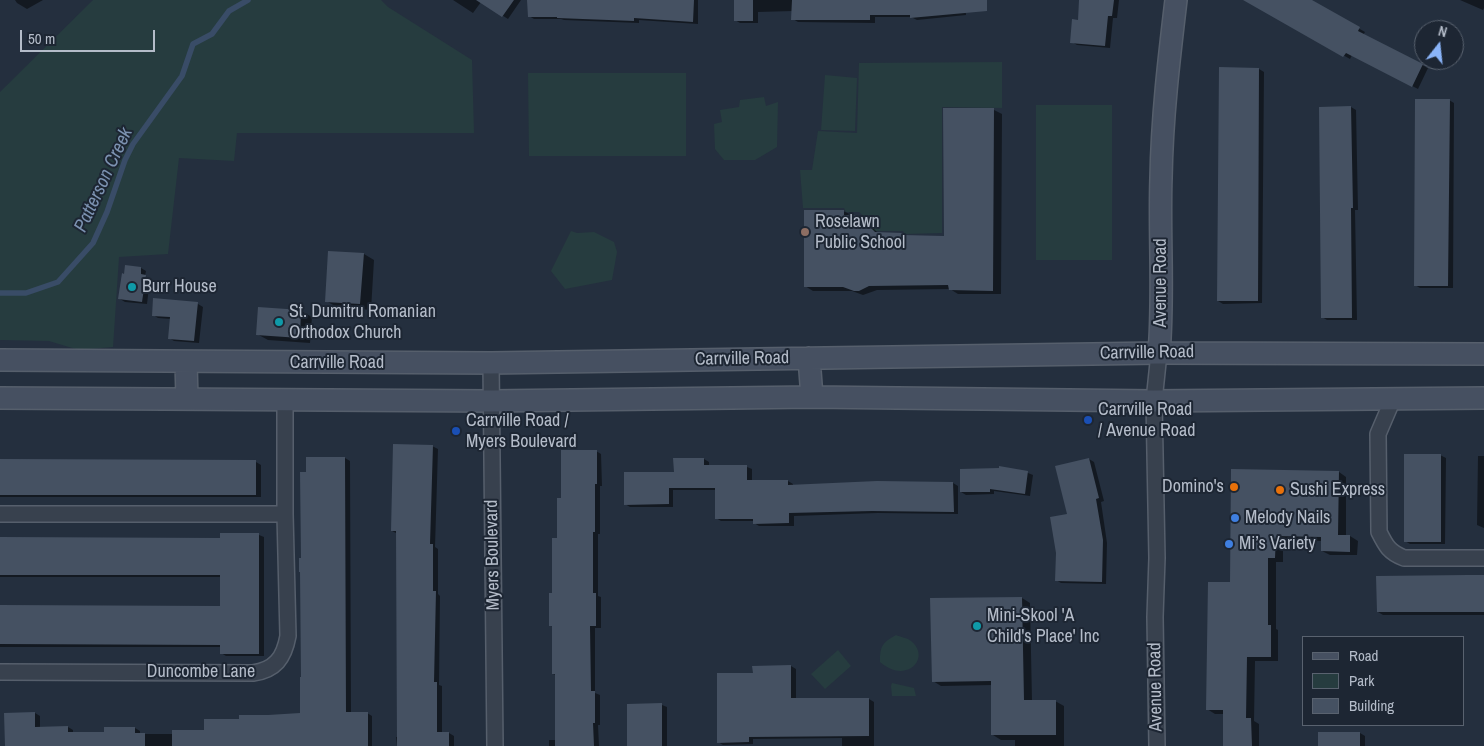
<!DOCTYPE html>
<meta charset="utf-8">
<style>
body{margin:0}
#map{position:relative;width:1484px;height:746px;overflow:hidden;background:#242f3e;font-family:"Archivo Narrow",sans-serif}
canvas{display:block}
.legend{position:absolute;left:1302px;top:636px;width:162px;height:90px;box-sizing:border-box;background:#1d2633;border:1px solid #59626f;margin:0;padding:6px 9px;list-style:none;font-size:15px;color:#b4bcc9}
.legend li{display:flex;align-items:center;gap:10px;height:25px}
.legend b{width:25px;border:1px solid #59626f}
.north{position:absolute;left:1414px;top:20px;width:50px;height:50px;box-sizing:border-box;background:#1d2633;border:1px solid #59626f;border-radius:50%;rotate:16deg;font-size:14px;font-weight:700;line-height:20px;text-align:center;color:#b4bcc9}
.north::after{content:'';display:block;margin:auto;width:18px;height:22px;background:#8ab4f8;clip-path:polygon(50% 0,100% 100%,50% 72%,0 100%)}
.scale{position:absolute;left:20px;top:30px;width:135px;height:22px;box-sizing:border-box;border:2px solid #b4bcc9;border-top:0;padding-left:6px;font-size:15px;line-height:18px;white-space:nowrap;color:#b4bcc9;-webkit-text-stroke:4px #1d2633;paint-order:stroke}
</style>
<div id="map">
<canvas width="1484" height="746"></canvas>
<ul class="legend">
<li><b style="height:6px;background:#465061"></b>Road</li>
<li><b style="height:14px;background:#263c3f"></b>Park</li>
<li><b style="height:14px;background:#455162"></b>Building</li>
</ul>
<div class="north">N</div>
<div class="scale">50 m</div>
</div>
<script>
const c = document.querySelector('canvas').getContext('2d');
c.lineJoin = 'round';
function fill(path, color) {
  c.fillStyle = color;
  c.fill(path, 'evenodd');
}
function trace(path, color, width, dash) {
  c.strokeStyle = color;
  c.lineWidth = width;
  c.lineCap = dash ? 'butt' : 'round';
  c.setLineDash(dash || []);
  c.stroke(path);
}
function write(font, color, halo, rows, align = 'center') {
  c.font = font + ' "Archivo Narrow",sans-serif';
  c.lineWidth = 4;
  c.setLineDash([]);
  c.textBaseline = 'middle';
  c.strokeStyle = halo;
  c.fillStyle = color;
  for (const [text, x, y, turn = 0] of rows) {
    c.save();
    c.translate(x, y);
    c.rotate((+turn || 0) * Math.PI / 180);
    c.textAlign = isNaN(turn) ? turn : align;
    if (halo) c.strokeText(text, 0, 0);
    c.fillText(text, 0, 0);
    c.restore();
  }
}
fill(new Path2D(`
 M93,0h288l7,7 84,53 2,73h-237l-3,28 -55,-3 -11,96 -49,3 -6,90 -34,3 -30,-9 -49,-1v-248z
 M1002,62v46l-60,-1v126l-37,1 -2,-3h-33v-9l-11,-10h-13l-2,-4h-41l-3,-38h12l6,-39 39,2 2,-70z
 M528,73h158v83h-157z
 M825,75l32,3 -2,53 -34,-1z
 M764,97l2,9 12,-4 -1,45 -22,13h-31l-9,-11 -1,-25 8,-2 -2,-12 19,-3 1,-7z
 M1036,105h76v155h-76z
 M571,231l6,2 17,-1 20,10 3,10 -5,28 -47,9 -14,-18z
 M896,635c4,2 12,3 15,6 21,17 -5,44 -31,21 0,-16 2,-19 16,-27z
 M838,650l13,16 -26,23 -14,-15z
 M892,683l22,5 2,8h-24l-1,-10z`), '#263c3f');
fill(new Path2D(`
 M15,0h28l-16,9 -10,-6z
 M453,0h68l-13,19 -27,-17 -8,11z
 M529,0h169v24l-59,-4v3l-75,-3 -3,-1h-27l-5,-3z
 M735,0h230l1,15 -49,5 -6,-3h-36v6l-77,-1 -5,-3v-8l-35,1v11h-18l-5,-3z
 M1081,0h38l-2,18h-4l-3,30 -33,-3 -5,-3 7,-21z
 M1245,0h65l55,32 -2,3 65,33 -10,21 -66,-34 -2,4z
 M1460,0h24v8l-1,2z
 M1259,69l5,3 -2,231 -39,1 -5,-3z
 M1449,100l5,3 -1,185h-33l-5,-3z
 M1351,107l5,3 2,100h-3l2,110h-30l-5,-3 -2,-209z
 M994,110l8,4 -1,180h-43l-8,-5 -73,1 -14,5 -11,-4h-39l-8,-5 38,-75 23,10 13,13h23l4,3h40z
 M364,254l10,6 -3,50 -34,-3 -11,-6z
 M126,266l15,2 5,3 -1,5 5,3 -3,25 -22,-2 -5,-3z
 M198,304l5,3 -4,36 -25,-2 -5,-3 2,-19 -13,-1 -5,-3z
 M259,308l42,3 11,6 -2,26 -42,-3 -11,-6z
 M432,446l6,3 -3,98 3,2v45l2,2 -1,89 3,1v47h7l5,3v10h-57l-1,-9h2v-203l-6,-3z
 M596,451l5,3 1,32h-2v48h-2v62l3,1v31h-6v65l5,2v30h-2l1,21h-50v-6h8l-1,-65 -3,-1v-47l-3,-2 12,-126z
 M1440,455l6,3 -1,86h-35l-5,-3z
 M1478,456h6v72l-7,-3z
 M307,458h38l5,3 1,252h16l5,3v30h-365l28,-33 5,3v12l28,-1 5,3v3l33,1 29,-6 5,3v3h34l32,-3 34,-11 61,-6 1,-155z
 M704,459l5,3v4l38,1 5,2v12h36l5,3v2l84,-3h76l5,3v28l-80,-1 -84,3v10h-35l-5,-3v-2h-33l-5,-3v-28h-43v17h-43l-5,-3 50,-31z
 M1089,459l5,3 10,39 -3,1 6,41 -1,41 -45,-1 -5,-3 13,-65z
 M0,460l256,2 5,3v32h-261z
 M1000,468l28,5 5,2 -3,21 -36,-5v3l-28,1 -5,-3z
 M1232,471l107,1 7,5v59h4l8,5 -1,14h-27l-8,-4 1,-10 -40,-1v22h-7v67l2,1v31h-23l-1,60 5,3v22h-34l-1,-32h-9l-8,-5 24,-126z
 M259,535l5,2v119h-38l-5,-3v-6h-221v-41l221,1v-30h-221v-38h221z
 M1484,577v38h-101l-5,-3z
 M1022,598l8,5 2,98h23l9,5v40h-49v-6h-14l-8,-5v-50l-52,1 -8,-5z
 M791,666l5,3v30h73l5,3v44h-32v-8l-89,1v5l-30,1 -5,-3 36,-68z
 M662,705l5,2v39h-39z
 M1360,733l5,3v10h-46z`), '#0007');
trace(new Path2D(`
 M0,293h26l32,-11 35,-39 14,-31 18,-52 8,-16 49,-68 11,-32 19,-10 17,-23 19,-11`), '#394c67', 5.5);
fill(new Path2D(`
 M476,0h38l-12,17z
 M527,0h167l-1,22 -59,-4v3l-77,-3v-1h-29z
 M734,0h19v21h-19z
 M792,0h195v11l-77,7v-3h-40v5h-79z
 M1079,0h35l-2,16h-4l-3,30 -35,-3 2,-24 6,1z
 M1243,0h69l48,27 -2,4 65,33 -11,23 -66,-34 -3,4z
 M1219,67l40,1 -1,233h-41z
 M1415,99h35l-2,187h-34z
 M1351,106l2,102h-2l1,110h-31l-2,-211z
 M943,108h51l-1,183 -44,-1 -1,-5 -79,1 -10,5h-5l-11,-4h-39v-77h40v5h14l17,17 28,1v2l41,1z
 M328,251l36,2 -4,51 -35,-2z
 M125,265l16,2v7l5,1 -4,27 -24,-3 4,-26 2,1z
 M153,298l45,4 -4,39 -26,-2 2,-22 -18,-1z
 M258,307l43,3 -1,28 -44,-3z
 M393,444l40,1 -3,99h3v47h3l-2,91h3v50h12v14h-52l-1,-215h-5z
 M561,450h36v34h-2v48h-2v61h3v33h-6l1,65h4v32h-2l1,23h-39v-72h-3v-48h-3v-33h3v-55h5v-40h4z
 M1404,454h37v88h-37z
 M306,457h39l1,255h22v34h-196v-16h32v-11h35v-4h29l32,-2v-36h1l-1,-105h-1v-14h2l-1,-86h6z
 M673,458h31v7h43v15h41v5l89,-4 76,1 1,30 -82,-1 -83,2v10l-36,1v-5h-38v-31h-46v16l-45,1v-33h50z
 M1089,458l10,40 -3,1 7,41 -1,42 -47,-1 1,-28 -6,-36 17,-3 -12,-48z
 M0,459l256,1v35h-256z
 M999,466l29,5 -3,23 -35,-5v3h-30v-23l39,-1z
 M1231,469l108,2 -1,64h12v17l-29,-1v-14l-45,-1 -1,22h-7v67h3v32h-24l-1,61h5l1,28h-29v-36h-17l2,-128h22z
 M220,533h39v121h-39v-9l-220,-1v-39l220,1v-31h-220v-38l220,1z
 M1468,575h16v37h-107l-1,-36z
 M1022,597l2,103h32v35h-65v-54l-59,1 -2,-84z
 M791,665v33h78v38l-120,1v5l-32,1v-70h36l-1,-7z
 M662,703v43h-35v-42z
 M35,712v15l33,-1v6h36v-5h31v6h10v13h-140l-1,-33z
 M1318,732h42v14h-42z`), '#455162');
const street = new Path2D(`
 M491,363l4,383
 M1393,399l-15,35 1,98c7,14 10,20 25,26h80
 M0,514h285
 M0,672l253,1c22,-3 31,-15 35,-37l-3,-122v-115
 M1157,746l-2,-129 2,-59 -3,-157 5,-48`);
const secondary = new Path2D(`
 M1159,353c5,-59 0,-117 2,-175 1,-60 8,-119 15,-178
 M809,358l3,39
 M0,360l491,3 668,-10 325,1
 M186,362l1,37
 M0,398l492,3 320,-4 342,4 330,-3`);
trace(street, '#565f6c', 18);
trace(secondary, '#565f6c', 24);
trace(street, '#38414e', 15);
trace(secondary, '#465061', 21);
for (const [x, y, r, color] of [
 [805,232,5,"#8d6e63"],
 [132,287,5,"#0f9aa8"],
 [279,322,5,"#0f9aa8"],
 [1088,420,5,"#1a4fb4"],
 [456,431,5,"#1a4fb4"],
 [1234,487,5,"#e8710a"],
 [1280,490,5,"#e8710a"],
 [1235,518,5,"#3f7fe0"],
 [1229,544,5,"#3f7fe0"],
 [977,626,5,"#0f9aa8"]
]) {
  const dot = new Path2D();
  dot.arc(x, y, r, 0, 2 * Math.PI);
  c.fillStyle = color;
  c.fill(dot);
  trace(dot, '#1d2633', 2);
}
write('18px', '#b4bcc9', '#1d2633', [
 ["Roselawn",815,222],
 ["Public School",815,243],
 ["Burr House",142,287],
 ["St. Dumitru Romanian",289,312],
 ["Orthodox Church",289,333],
 ["Carrville Road",1098,410],
 ["/ Avenue Road",1098,431],
 ["Carrville Road /",466,421],
 ["Myers Boulevard",466,442],
 ["Domino's",1224,487,"right"],
 ["Sushi Express",1290,490],
 ["Melody Nails",1245,518],
 ["Mi’s Variety",1239,544],
 ["Mini-Skool 'A",987,616],
 ["Child's Place' Inc",987,637]
], 'left');
write('18px', '#b4bcc9', '#1d2633', [
 ["Avenue Road",1161,283,-90],
 ["Carrville Road",1147,353,-1],
 ["Carrville Road",742,359,-1],
 ["Carrville Road",337,363],
 ["Myers Boulevard",493,555,-91],
 ["Duncombe Lane",201,672],
 ["Avenue Road",1156,687,-91]
]);
write('italic 19px', '#7c92b1', '#1d2633', [
 ["Patterson Creek",104,180,-65]
]);
</script>
